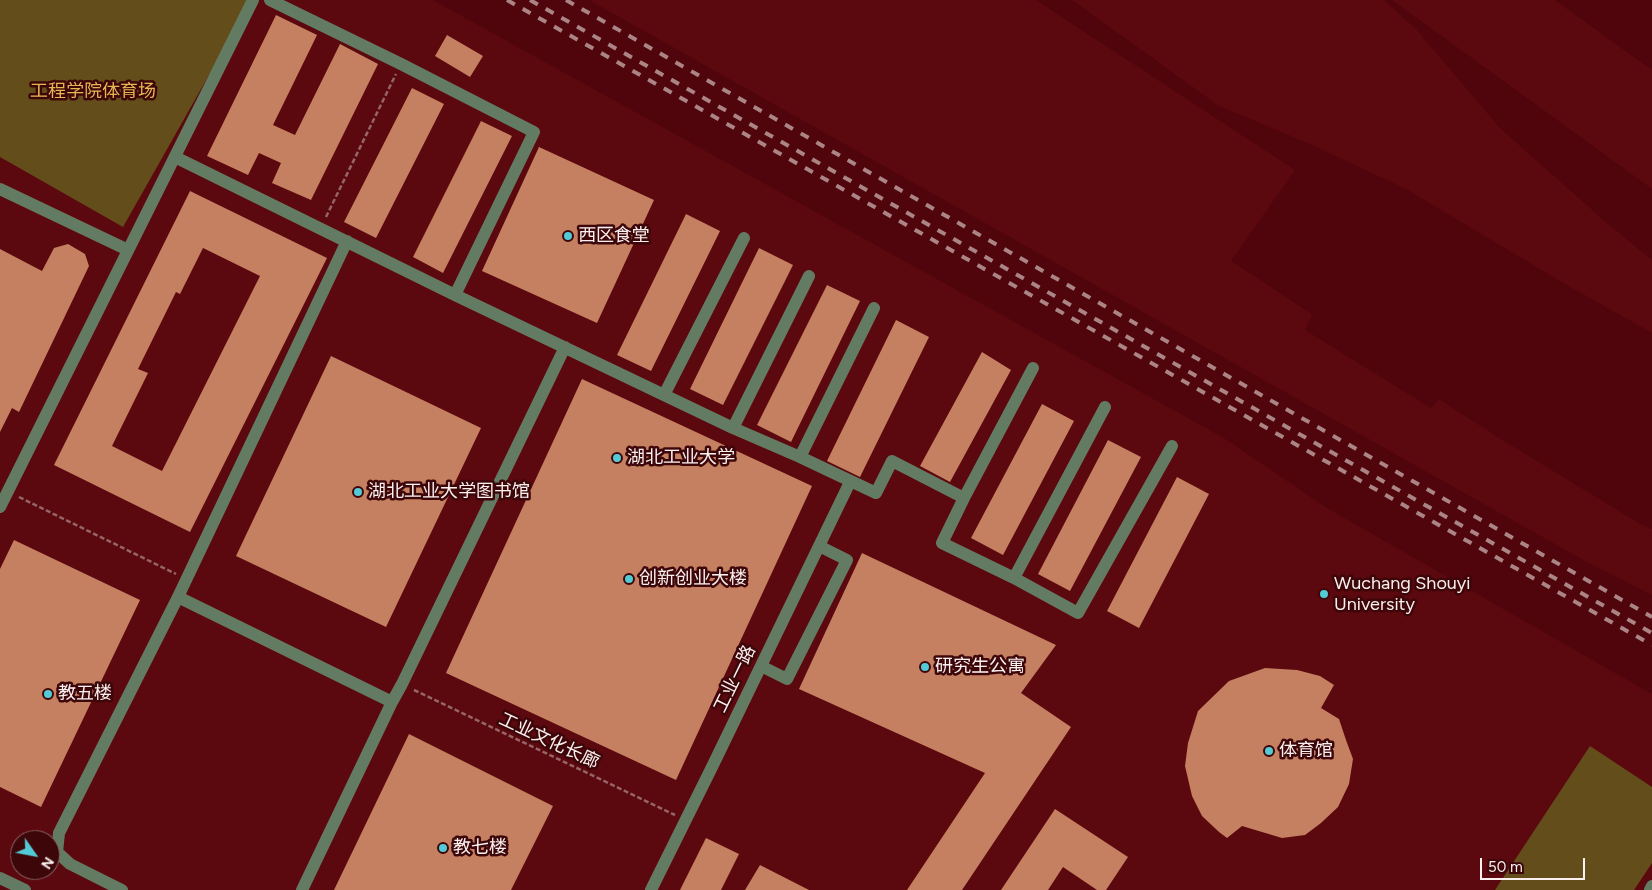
<!DOCTYPE html>
<meta charset="utf-8">
<style>
body{margin:0}
#map{position:relative;width:1652px;height:890px;overflow:hidden;background:#4f050b;font-family:Figtree,sans-serif}
canvas{display:block}
.north{position:absolute;left:10px;top:830px;width:50px;height:50px;box-sizing:border-box;background:#3d0609;border:1px solid #886465;border-radius:50%;rotate:123deg;font-size:14px;font-weight:700;line-height:20px;text-align:center;color:#f9f0ef}
.north::after{content:'';display:block;margin:auto;width:18px;height:22px;background:#52cbd7;clip-path:polygon(50% 0,100% 100%,50% 72%,0 100%)}
.scale{position:absolute;left:1480px;top:858px;width:105px;height:22px;box-sizing:border-box;border:2px solid #f9f0ef;border-top:0;padding-left:6px;font-size:15px;line-height:18px;white-space:nowrap;color:#f9f0ef;-webkit-text-stroke:4px #3d0609;paint-order:stroke}
</style>
<div id="map">
<canvas width="1652" height="890"></canvas>
<div class="north">N</div>
<div class="scale">50 m</div>
</div>
<script>
const c = document.querySelector('canvas').getContext('2d');
c.lineJoin = 'round';
function fill(path, color) {
  c.fillStyle = color;
  c.fill(path, 'evenodd');
}
function trace(path, color, width, dash) {
  c.strokeStyle = color;
  c.lineWidth = width;
  c.lineCap = dash ? 'butt' : 'round';
  c.setLineDash(dash || []);
  c.stroke(path);
}
function write(font, color, halo, rows, align = 'center') {
  c.font = font + ' Figtree,"Noto Sans SC",sans-serif';
  c.lineWidth = 5;
  c.setLineDash([]);
  c.textBaseline = 'middle';
  c.strokeStyle = halo;
  c.fillStyle = color;
  for (const [text, x, y, turn = 0] of rows) {
    c.save();
    c.translate(x, y);
    c.rotate((+turn || 0) * Math.PI / 180);
    c.textAlign = isNaN(turn) ? turn : align;
    if (halo) c.strokeText(text, 0, 0);
    c.fillText(text, 0, 0);
    c.restore();
  }
}
fill(new Path2D(`
 M0,0h433l791,438 103,70 325,186v196h-1652zM20,840h30v30h-30z
 M589,0h447l259,170 -64,91 81,53 -7,16 126,78 8,-9 57,37 146,89 10,4v66l-67,-34z
 M1072,0h312l32,29 84,99 108,96 44,36v73l-87,-49 -159,-95 -96,-45 -91,-38z
 M1392,0h163l97,70v119z`), '#5b080f');
fill(new Path2D(`
 M0,0h248v6l-125,221 -123,-70z
 M1590,746l62,41v76l-18,27h-139z`), '#634d1b');
fill(new Path2D(`
 M276,15l41,20 -44,90 22,10 45,-91 38,20 -67,136 -39,-17 9,-20 -22,-10 -11,22 -41,-19z
 M447,35l36,21 -13,21 -35,-21z
 M412,88l32,16 -68,134 -32,-16z
 M481,121l31,15 -69,137 -30,-16z
 M539,147l115,53 -57,123 -115,-52z
 M190,191l137,67 -137,274 -136,-67zM203,248l57,28 -98,195 -50,-25 36,-73 -10,-4 38,-77 4,2z
 M686,214l34,17 -69,140 -34,-16z
 M68,244l17,10 4,12 -70,146 -7,-4 -12,24v-183l42,22 12,-23z
 M759,248l34,17 -70,140 -33,-16z
 M827,285l33,16 -69,141 -34,-17z
 M896,320l33,17 -69,140 -33,-16z
 M982,352l29,18 -61,112 -30,-16z
 M331,356l150,72 -95,199 -150,-71z
 M582,379l230,107 -136,294 -230,-107z
 M1042,404l32,17 -71,134 -32,-17z
 M1108,440l33,17 -71,134 -32,-17z
 M1177,477l32,17 -70,134 -32,-17z
 M14,540l126,60 -99,207 -41,-20v-218z
 M862,553l194,92 -35,48 50,34 -109,163h-55l78,-117 -186,-84z
 M1265,668l32,2 23,6 14,9 -13,23 18,11 7,21 7,19 -4,25 -11,23 -17,16 -16,12 -23,3 -40,-12 -15,12 -8,-6 -17,-16 -10,-20 -7,-30 3,-23 10,-32 31,-30z
 M409,734l144,72 -42,84h-177z
 M1055,809l73,48 -22,33h-9l-34,-23 -15,23h-47z
 M706,838l33,16 -18,36h-41z
 M760,865l49,25h-64z`), '#c57f61');
trace(new Path2D(`
 M326,217l70,-143
 M19,497l157,77
 M414,690l261,125`), '#956568', 2.5, [5, 2.5]);
trace(new Path2D(`
 M270,0l131,64 133,68 -79,163
 M175,157l280,138 278,133 67,29 76,36 16,-32 72,37 -22,45 72,35 64,35 94,-167
 M0,189l128,61
 M347,241l-169,356 214,105 10,-18 163,-337
 M664,395l80,-157
 M733,428l76,-152
 M800,457l74,-149
 M964,498l69,-130
 M0,507l253,-507
 M1014,578l91,-171
 M761,666l26,13 60,-119 -28,-14
 M0,878l25,12
 M122,890l-52,-26 -13,-12 2,-19 119,-236
 M302,890l90,-188
 M651,890l62,-125 137,-283
 M1650,890l2,-4`), '#647b63', 12);
trace(new Path2D(`
 M507,0l1145,645
 M530,0l1122,633
 M566,0l1086,617`), '#ab8486', 4, [9, 9]);
for (const [x, y, r, color] of [
 [568,236,5,"#52cbd7"],
 [617,458,5,"#52cbd7"],
 [358,492,5,"#52cbd7"],
 [629,579,5,"#52cbd7"],
 [1324,594,5,"#52cbd7"],
 [925,667,5,"#52cbd7"],
 [48,694,5,"#52cbd7"],
 [1269,751,5,"#52cbd7"],
 [443,848,5,"#52cbd7"]
]) {
  const dot = new Path2D();
  dot.arc(x, y, r, 0, 2 * Math.PI);
  c.fillStyle = color;
  c.fill(dot);
  trace(dot, '#3d0609', 2);
}
write('18px', '#e5b754', '#3d0609', [
 ["工程学院体育场",93,92]
]);
write('18px', '#f9f0ef', '#3d0609', [
 ["西区食堂",578,236],
 ["湖北工业大学",627,458],
 ["湖北工业大学图书馆",368,492],
 ["创新创业大楼",639,579],
 ["Wuchang Shouyi",1334,584],
 ["University",1334,605],
 ["研究生公寓",935,667],
 ["教五楼",58,694],
 ["体育馆",1279,751],
 ["教七楼",453,848]
], 'left');
write('18px', '#f9f0ef', '#3d0609', [
 ["工业一路",735,679,-64],
 ["工业文化长廊",549,741,25]
]);
</script>
